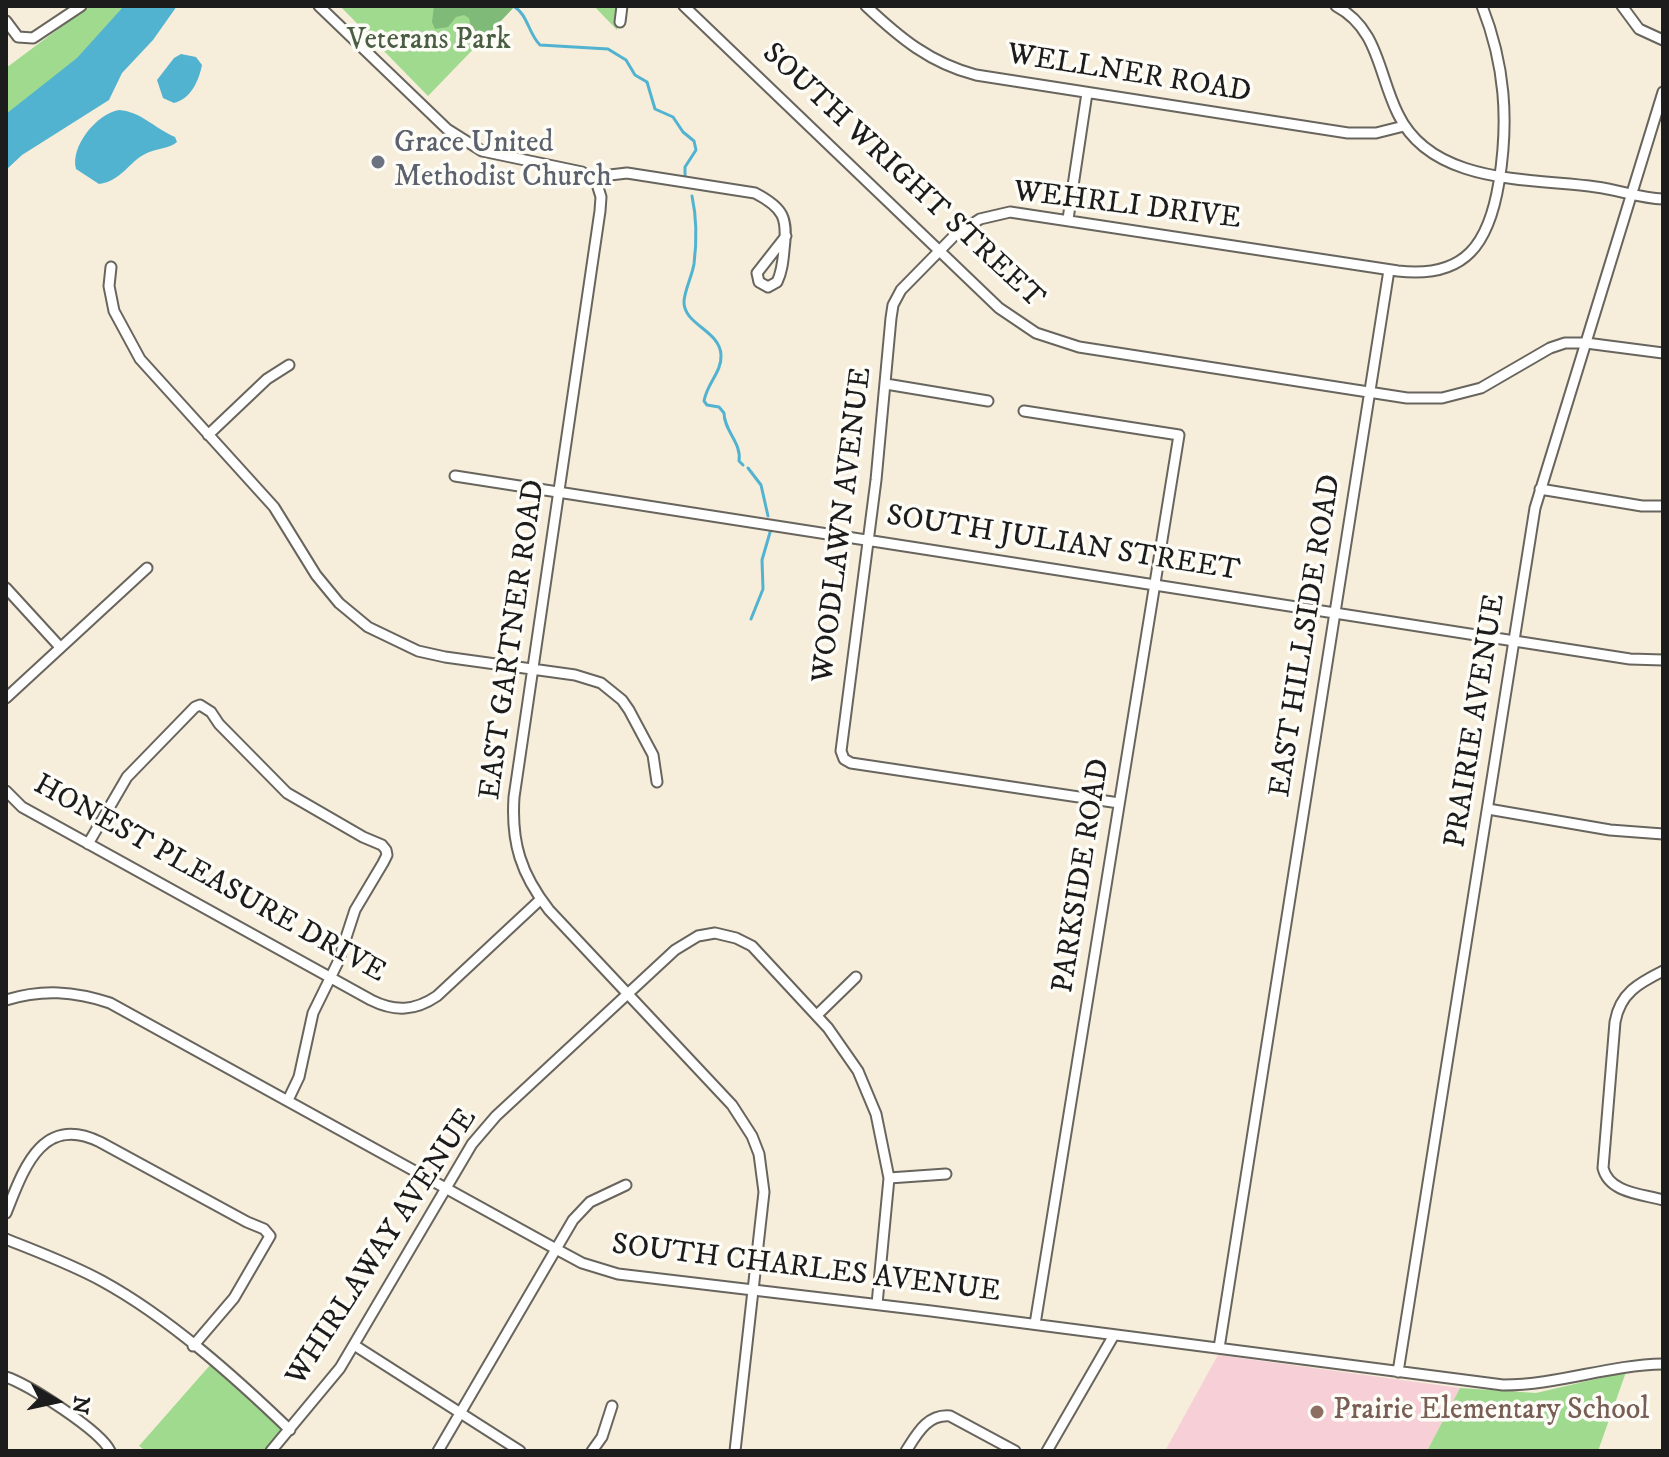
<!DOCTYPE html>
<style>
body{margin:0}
#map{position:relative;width:1669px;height:1457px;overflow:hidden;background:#f6edda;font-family:"IM FELL DW Pica",serif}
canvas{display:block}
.frame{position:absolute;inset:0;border:8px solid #1c1c1c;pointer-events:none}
.north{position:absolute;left:16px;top:1361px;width:80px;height:80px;-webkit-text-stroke:6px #fdfcf7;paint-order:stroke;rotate:99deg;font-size:22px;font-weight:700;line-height:32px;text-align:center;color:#1c1c1c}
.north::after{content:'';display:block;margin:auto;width:28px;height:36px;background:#1c1c1c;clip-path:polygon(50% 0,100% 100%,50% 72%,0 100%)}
</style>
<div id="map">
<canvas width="1669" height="1457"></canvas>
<div class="frame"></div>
<div class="north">N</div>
</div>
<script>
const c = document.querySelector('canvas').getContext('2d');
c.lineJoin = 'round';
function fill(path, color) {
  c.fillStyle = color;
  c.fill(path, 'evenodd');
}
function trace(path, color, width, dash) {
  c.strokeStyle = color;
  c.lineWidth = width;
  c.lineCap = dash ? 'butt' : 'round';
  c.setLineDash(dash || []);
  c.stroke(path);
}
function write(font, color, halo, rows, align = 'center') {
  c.font = font + ' "IM FELL DW Pica",serif';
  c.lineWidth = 7;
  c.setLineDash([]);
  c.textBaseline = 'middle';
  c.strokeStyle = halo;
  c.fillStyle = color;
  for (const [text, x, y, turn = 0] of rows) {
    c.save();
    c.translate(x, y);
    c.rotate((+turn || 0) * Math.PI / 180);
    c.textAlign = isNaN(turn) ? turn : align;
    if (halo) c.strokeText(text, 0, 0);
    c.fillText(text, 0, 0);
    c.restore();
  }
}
fill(new Path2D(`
 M1218,1355l242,33 -33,63h-262z`), '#f6cfd7');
fill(new Path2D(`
 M89,6h63l-146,134v-72z
 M340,6h175l-87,90z
 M594,6h26l-3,24z
 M211,1364l76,66 -17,21h-124l-7,-5z
 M1626,1372l-28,79h-171l33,-63 76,5z`), '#9fda8e');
fill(new Path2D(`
 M434,6h81l-33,35 -13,-4 2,-11 -2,-8 -5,-3 -8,2 -8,10 -13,2 -3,-7z`), '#7fba79');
fill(new Path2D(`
 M124,6h53l-24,34 -31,33 -13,27 -87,55 -16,15v-56l71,-56z
 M181,54l15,3 6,8c-3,15 -11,34 -28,38l-11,-5 -6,-18 17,-22z
 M119,110c23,2 35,18 56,27l2,5c-8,7 -20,6 -30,11 -18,8 -25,28 -48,31l-23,-15c-6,-22 20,-55 43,-59z`), '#52b3d1');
trace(new Path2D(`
 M513,6c15,8 15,27 27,39l68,4 18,11 9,15 12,7 8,27 18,8 10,15 11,9 2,9 -11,17v11
 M692,196c5,23 5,44 2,68 -2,12 -9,25 -10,37 -1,24 36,29 37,54 1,17 -14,28 -17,46l3,4 12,2 5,6c0,18 18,30 15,48l4,4
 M748,468l13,17 7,31
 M751,619l12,-30 -1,-29 9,-31`), '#52b3d1', 3);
const street = new Path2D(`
 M319,6l128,123 35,22 100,21 15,12 4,13 -1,14 -86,586c-3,46 7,77 35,113l183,195 20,31 7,18 5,38 -29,259
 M684,6l315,302 37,25 43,14 328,51h35l39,-10 69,-40 15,-5h21l77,10
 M866,6c34,32 64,57 110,69l372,58h28l28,-7
 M1336,6c43,23 42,68 62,108 34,71 132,64 198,73 23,3 44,11 67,12
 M1622,6l17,23 24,11
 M6,21l12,16 15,1 48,-32
 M620,22l2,-16
 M597,184l13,-9 17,-2 128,20c29,15 33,25 29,57 -1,11 -2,22 -7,32l-9,5 -9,-5 -2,-9 29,-37
 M1068,219l19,-126
 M111,267l-2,19 5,25 26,48 134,148 42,68 23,28 29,24 50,24 27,6 130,18 26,8 21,17 7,10 24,45 4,27
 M886,384l102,17
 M1024,411l155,24 -144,889
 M208,435l59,-56 22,-14
 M455,476l1175,183 33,1
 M1540,489l102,17h21
 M6,588l54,59
 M6,698l141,-130
 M6,791l16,16 349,193c24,12 44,11 66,-4l104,-97
 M1119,803l-268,-40 -7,-4 -3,-8 35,-271 15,-162 2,-13 8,-15 53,-54 26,-17 30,-7 388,59c68,8 91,-28 101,-89 10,-62 6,-117 -17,-176
 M1488,809l122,21 53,4
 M88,844l39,-67 68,-70 5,-2 11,7 8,12 68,69 76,44 19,8 4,5 1,5 -4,8 -28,47 -17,52 -25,51 -14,64 -11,23
 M1663,971c-24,12 -43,22 -48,51l-12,146c6,25 39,26 60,32
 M6,1000c36,-11 68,-9 104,3l446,246 26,14 36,11 313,37 572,74c55,0 105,-20 160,-21
 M817,1015l39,-38
 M889,1178l57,-4
 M6,1213c17,-42 35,-100 94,-71l147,80 17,7 6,7 -36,62 -41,48
 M6,1239c32,13 65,25 96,42 66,36 133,96 188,149
 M354,1345l166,106
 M1219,1348l170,-1078
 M1398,1372l137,-864 128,-416
 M6,1377c22,7 95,54 104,74
 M271,1451l69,-83 132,-224 24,-28 179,-166 23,-14 17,-3 21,5 16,8 76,82 30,43 18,43 13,64 -12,126
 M438,1451l135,-231 17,-18 36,-17
 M592,1451l10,-14 10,-31
 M906,1451c11,-17 21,-37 44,-35l65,35
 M1047,1451l67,-116`);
trace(street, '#68655e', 13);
trace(street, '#fff', 9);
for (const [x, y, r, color] of [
 [378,162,8,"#6b7280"],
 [1317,1412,8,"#8d6e63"]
]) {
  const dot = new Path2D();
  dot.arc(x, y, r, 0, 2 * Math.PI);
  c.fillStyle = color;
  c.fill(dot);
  trace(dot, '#fdfcf7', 3);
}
write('30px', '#4a5e44', '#fdfcf7', [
 ["Veterans Park",429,42]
]);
write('30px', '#1c1c1c', '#fdfcf7', [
 ["WELLNER ROAD",1129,75,9],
 ["SOUTH WRIGHT STREET",902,177,43],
 ["WEHRLI DRIVE",1127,207,7],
 ["WOODLAWN AVENUE",844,525,-83],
 ["SOUTH JULIAN STREET",1063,545,9],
 ["EAST HILLSIDE ROAD",1307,636,-81],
 ["EAST GARTNER ROAD",514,640,-82],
 ["PRAIRIE AVENUE",1477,721,-81],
 ["PARKSIDE ROAD",1083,876,-81],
 ["HONEST PLEASURE DRIVE",209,880,29],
 ["WHIRLAWAY AVENUE",383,1248,-57],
 ["SOUTH CHARLES AVENUE",806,1270,7]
]);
write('30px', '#5b616d', '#fdfcf7', [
 ["Grace United",394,145],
 ["Methodist Church",394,179]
], 'left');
write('30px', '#785e54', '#fdfcf7', [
 ["Prairie Elementary School",1333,1412]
], 'left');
</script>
